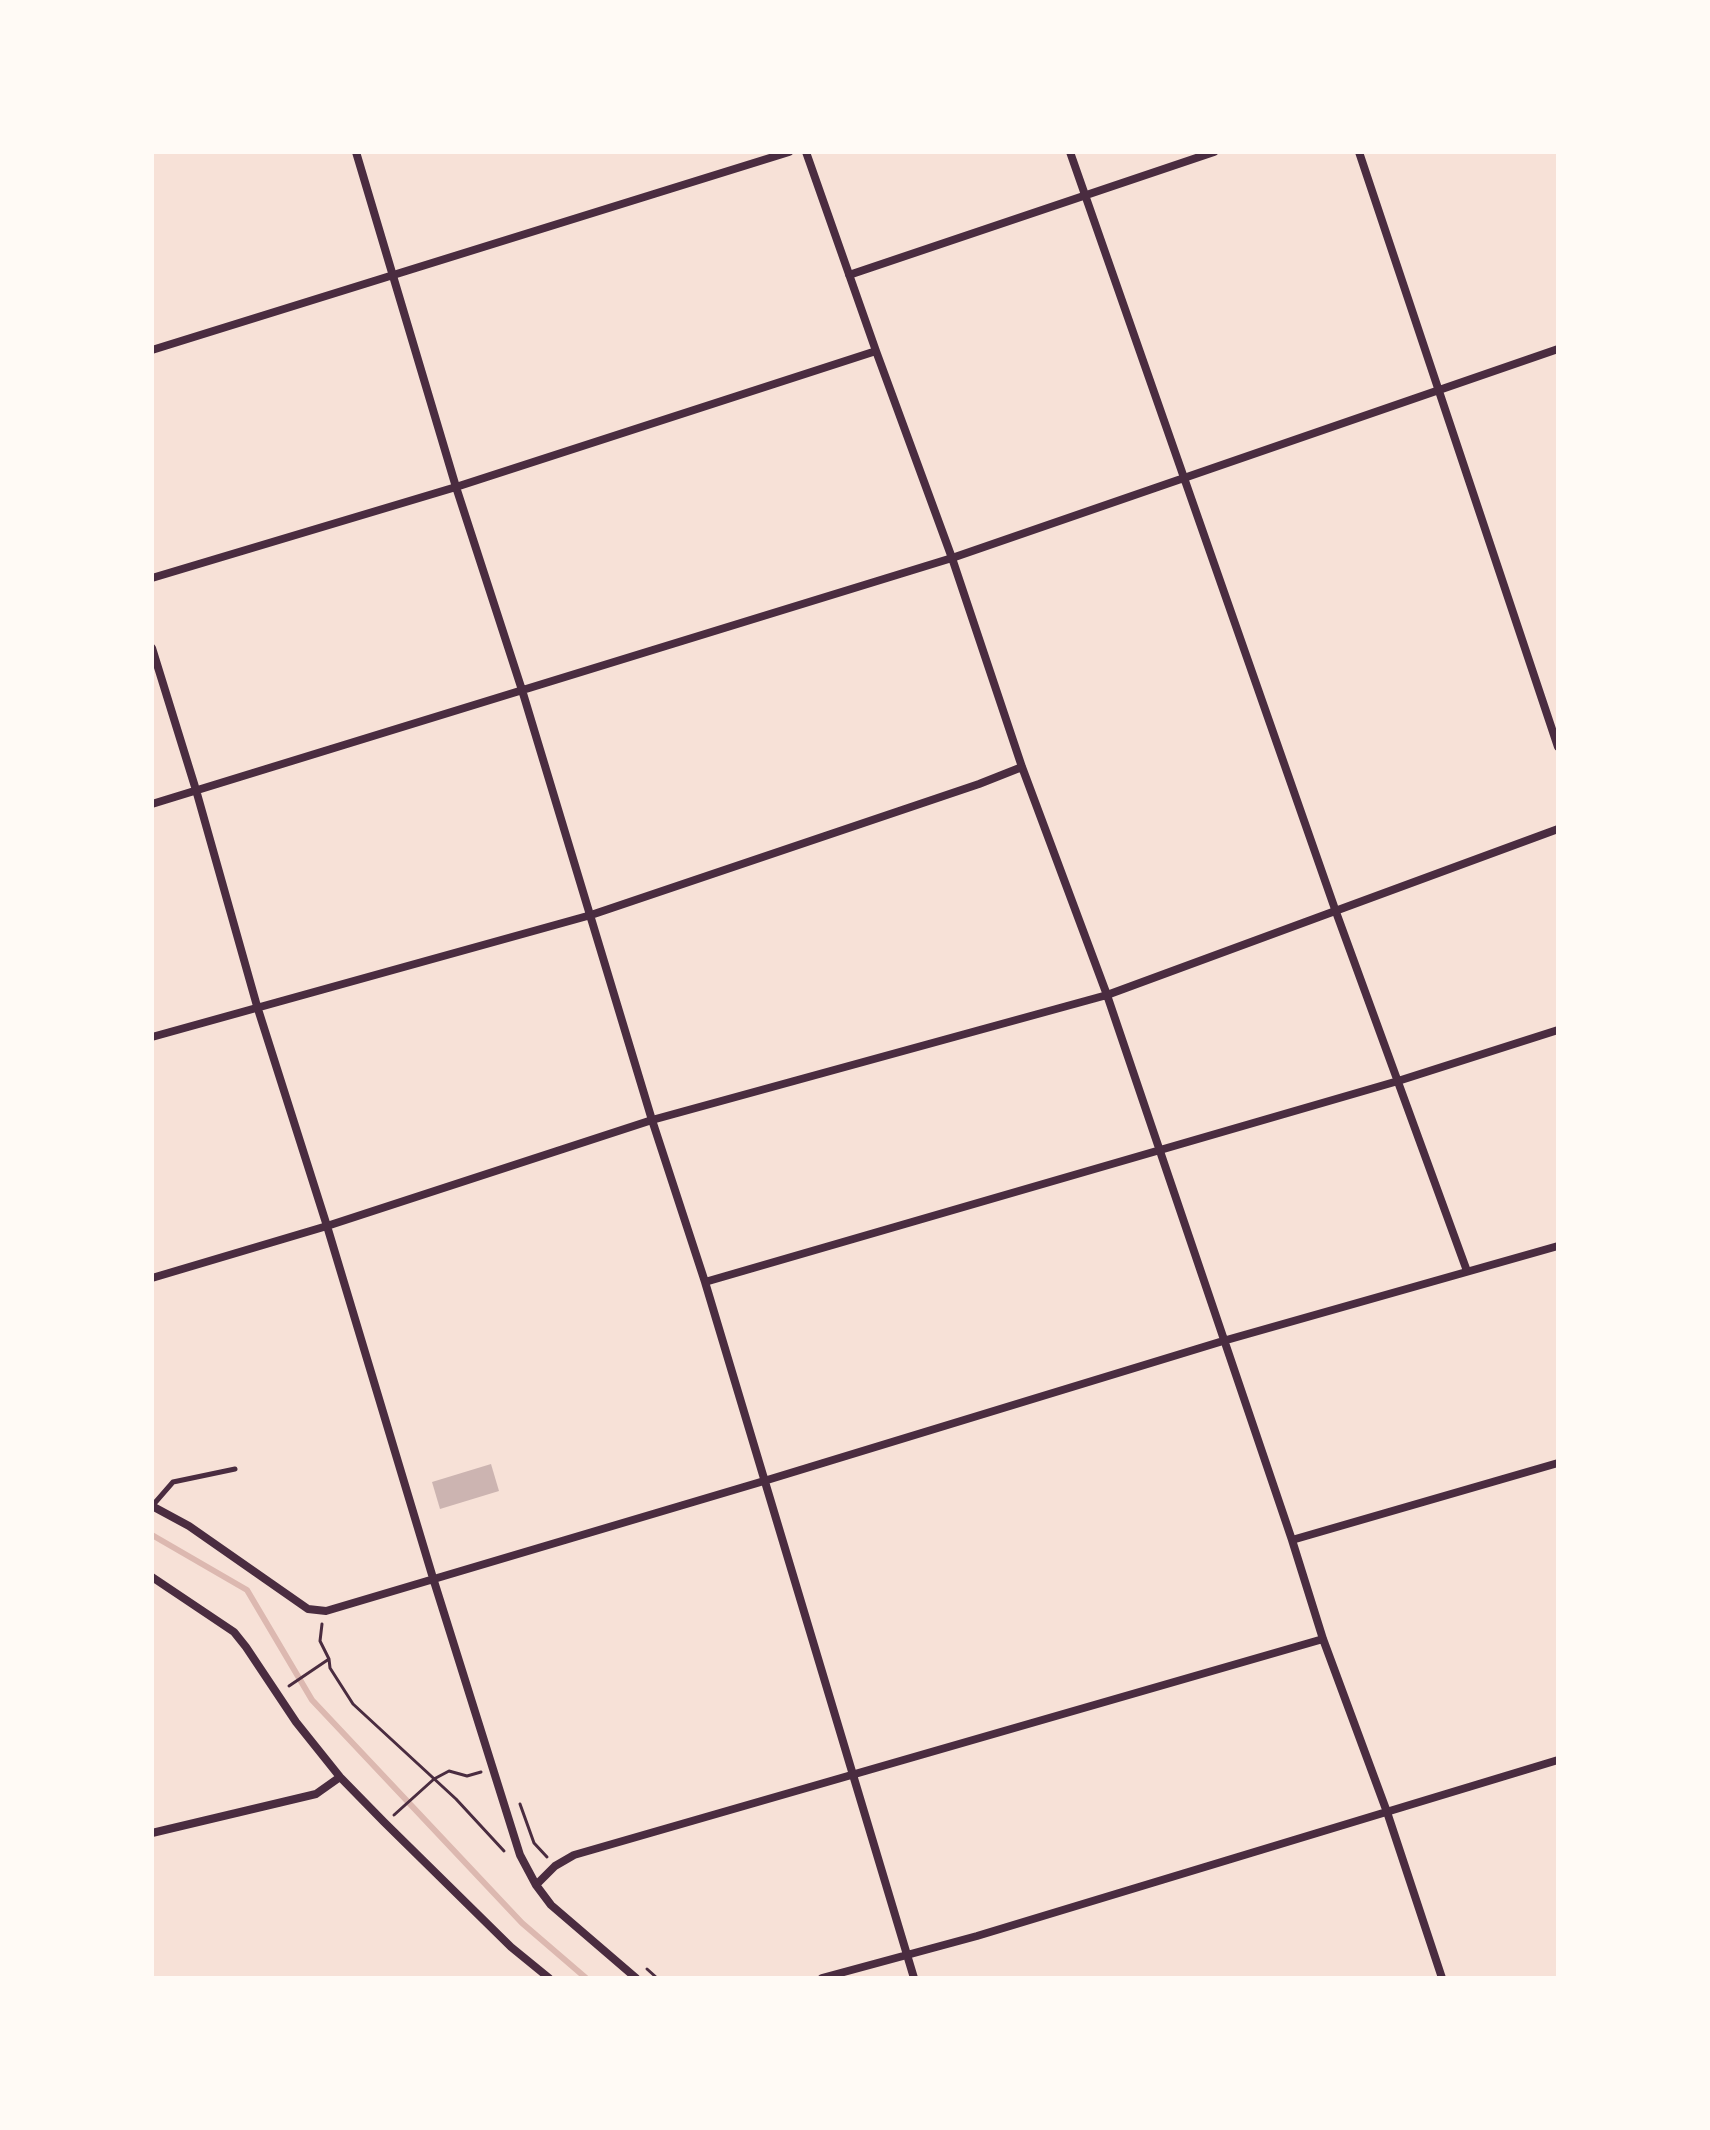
<!DOCTYPE html>
<style>
body{margin:0}
#map{position:relative;width:1710px;height:2130px;overflow:hidden;background:#f7e1d7;font-family:"DM Sans",sans-serif}
canvas{display:block}
.frame{position:absolute;inset:0;border:154px solid #fffaf5;pointer-events:none}
</style>
<div id="map">
<canvas width="1710" height="2130"></canvas>
<div class="frame"></div>
</div>
<script>
const c = document.querySelector('canvas').getContext('2d');
c.lineJoin = 'round';
function trace(path, color, width, dash) {
  c.strokeStyle = color;
  c.lineWidth = width;
  c.lineCap = dash ? 'butt' : 'round';
  c.setLineDash(dash || []);
  c.stroke(path);
}
function fill(path, color) {
  c.fillStyle = color;
  c.fill(path, 'evenodd');
}
trace(new Path2D(`
 M152,1535l95,55 65,110 210,223 64,55`), '#dcb8b0', 6);
fill(new Path2D(`
 M491,1464l8,27 -59,18 -8,-27z`), '#ccb4b1');
trace(new Path2D(`
 M322,1624l-2,17 9,18 1,9 23,36 103,95 48,52
 M289,1686l40,-27
 M520,1804l14,39 13,14
 M394,1815l40,-36 15,-8 18,5 14,-4
 M647,1969l10,9`), '#4a2c40', 3);
trace(new Path2D(`
 M153,1505l20,-23 62,-13`), '#4a2c40', 5);
trace(new Path2D(`
 M356,152l100,335 66,203 130,430 53,162 209,696
 M806,152l70,199 76,207 70,209 85,228 185,545 31,99 64,173 55,166
 M1070,152l266,760 131,359
 M1359,152l199,595
 M849,275l365,-123
 M152,350l637,-198
 M152,578l304,-91 420,-136
 M152,648l44,142 61,216 70,220 106,352 87,277 16,30 15,20 85,73
 M152,804l800,-246 606,-209
 M152,1037l439,-122 388,-131 43,-17
 M152,1278l175,-52 325,-106 455,-125 451,-166
 M705,1282l693,-201 160,-51
 M152,1506l37,20 119,83 18,2 438,-130 459,-140 335,-95
 M1292,1540l266,-77
 M152,1577l82,55 12,15 50,75 44,55 44,45 127,125 38,31
 M152,1833l164,-39 24,-17
 M536,1885l19,-19 19,-11 749,-216
 M822,1978l155,-42 581,-176`), '#4a2c40', 8);
</script>
